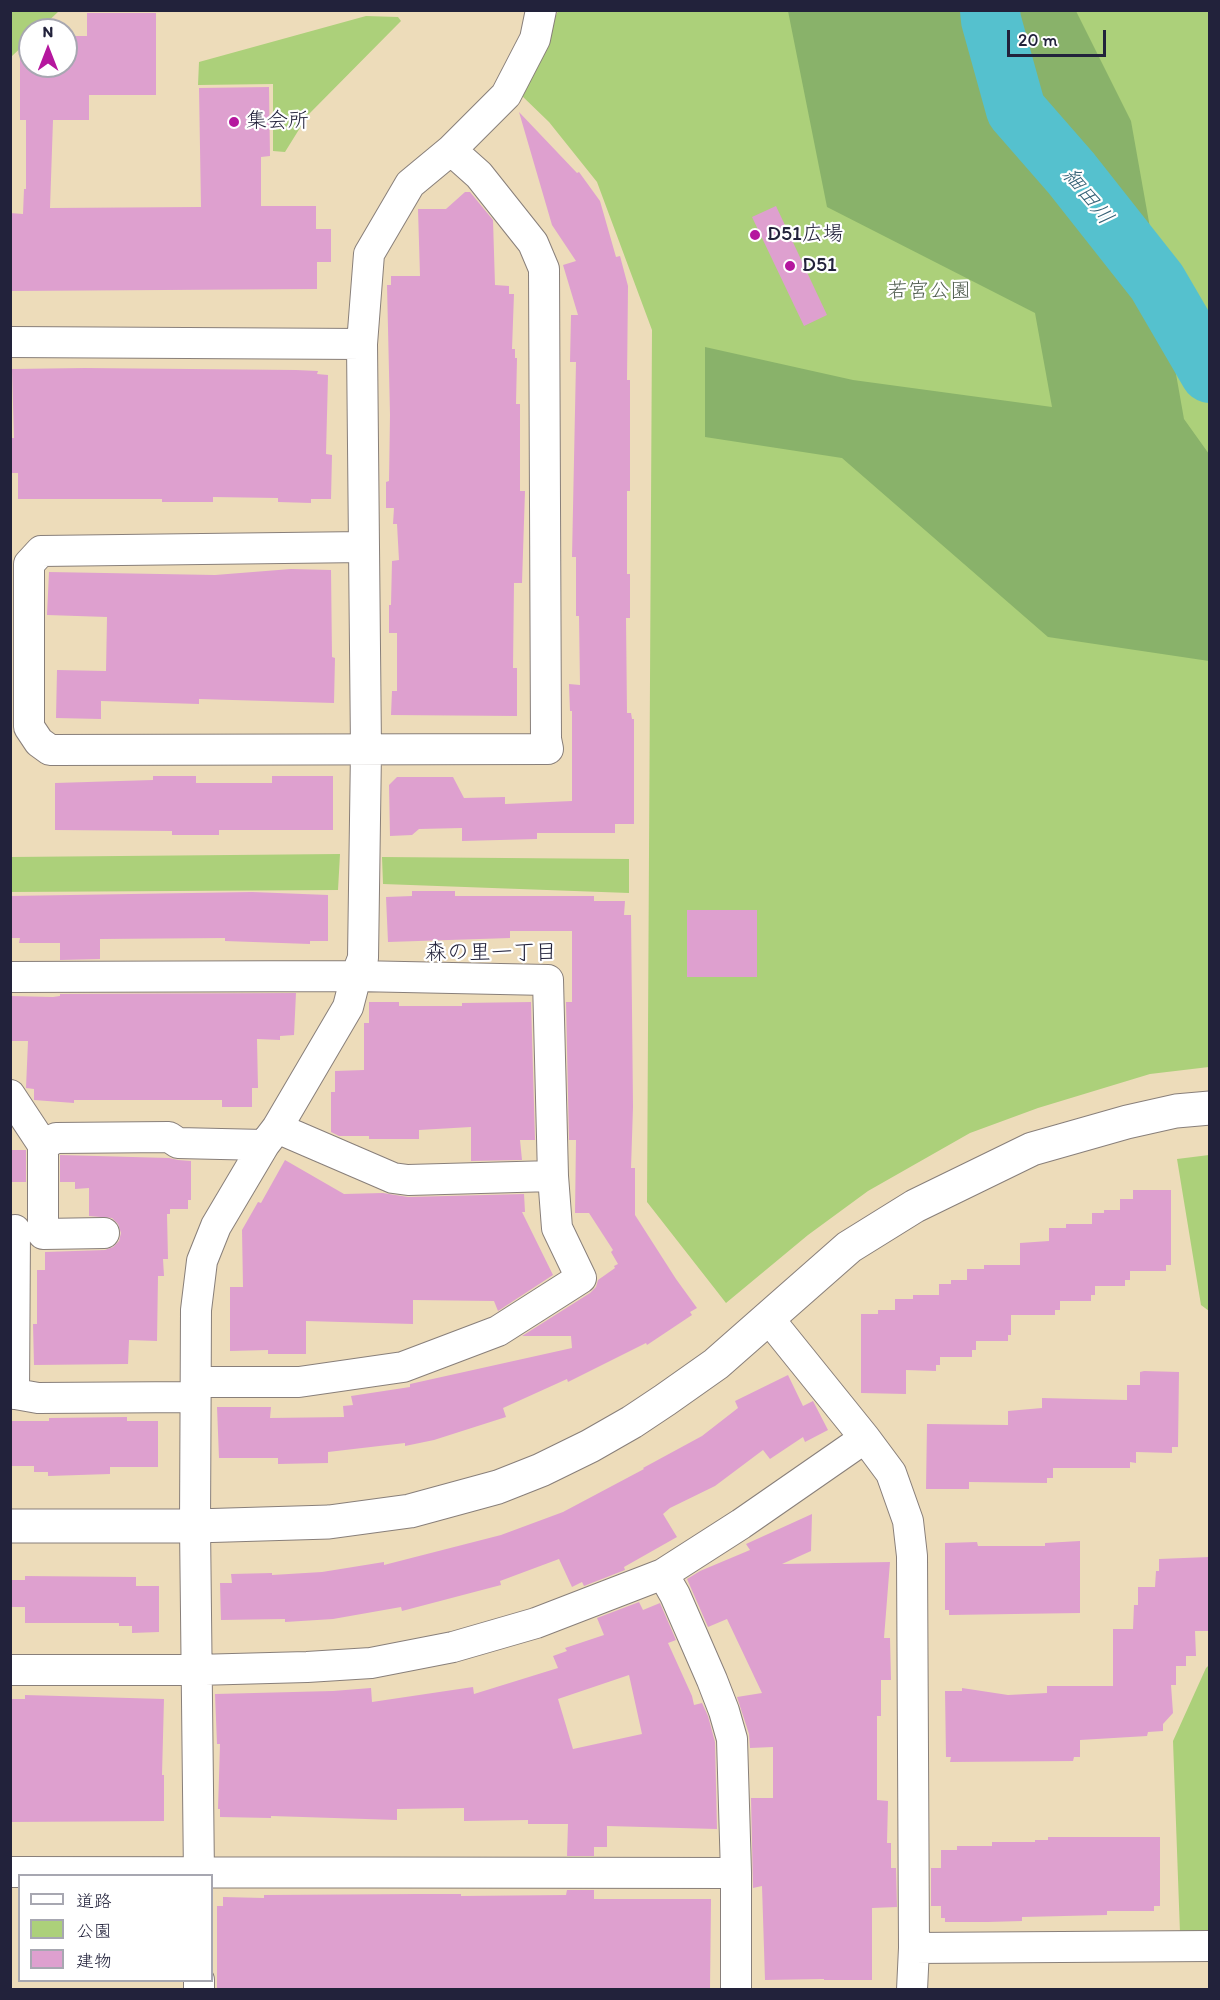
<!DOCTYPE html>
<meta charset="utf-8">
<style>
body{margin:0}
#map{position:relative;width:1220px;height:2000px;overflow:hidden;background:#eddcba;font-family:Itim,"Klee One",sans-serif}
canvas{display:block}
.frame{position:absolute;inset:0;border:12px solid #22223b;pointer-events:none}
.legend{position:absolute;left:18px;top:1874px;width:195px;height:108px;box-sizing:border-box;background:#fff;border:2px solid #a7a7b1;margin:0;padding:8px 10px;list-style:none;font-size:18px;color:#22223b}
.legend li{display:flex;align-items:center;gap:12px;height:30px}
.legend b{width:30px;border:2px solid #a7a7b1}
.north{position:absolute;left:18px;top:18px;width:60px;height:60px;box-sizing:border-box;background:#fff;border:2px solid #a7a7b1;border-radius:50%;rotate:0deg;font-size:16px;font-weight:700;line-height:24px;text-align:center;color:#22223b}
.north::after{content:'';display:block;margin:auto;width:21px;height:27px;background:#b5179e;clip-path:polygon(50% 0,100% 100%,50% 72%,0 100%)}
.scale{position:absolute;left:1007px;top:30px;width:99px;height:27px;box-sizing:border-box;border:3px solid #22223b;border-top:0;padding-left:8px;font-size:18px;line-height:21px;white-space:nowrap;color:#22223b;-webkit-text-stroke:4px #fff;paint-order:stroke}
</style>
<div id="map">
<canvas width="1220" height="2000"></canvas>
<div class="frame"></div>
<ul class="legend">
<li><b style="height:8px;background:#fff"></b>道路</li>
<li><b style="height:16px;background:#acd07a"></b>公園</li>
<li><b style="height:16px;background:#dea0cf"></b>建物</li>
</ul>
<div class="north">N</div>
<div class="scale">20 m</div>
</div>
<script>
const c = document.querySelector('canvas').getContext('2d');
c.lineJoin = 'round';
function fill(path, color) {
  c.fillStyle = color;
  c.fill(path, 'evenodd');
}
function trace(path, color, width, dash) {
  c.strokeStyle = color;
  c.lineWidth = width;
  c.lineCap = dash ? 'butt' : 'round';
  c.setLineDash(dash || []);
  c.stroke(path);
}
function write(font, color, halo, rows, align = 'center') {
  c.font = font + ' Itim,"Klee One",sans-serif';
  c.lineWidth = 4.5;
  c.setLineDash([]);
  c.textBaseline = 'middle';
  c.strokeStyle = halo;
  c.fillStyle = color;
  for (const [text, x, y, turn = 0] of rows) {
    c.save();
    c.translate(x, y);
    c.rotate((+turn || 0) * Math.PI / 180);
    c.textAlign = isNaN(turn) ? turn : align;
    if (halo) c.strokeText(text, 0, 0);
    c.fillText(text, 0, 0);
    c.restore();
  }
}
fill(new Path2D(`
 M11,10h48v1l-20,19h-9v9l-19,18z
 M558,11h651v1056l-59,7 -112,34 -68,25 -102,58 -60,44 -82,68 -79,-101 5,-872 -55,-148 -48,-60 -29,-28z
 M366,16l32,1 3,4 -93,94 -23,37 -12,-1v-67l-75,1 1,-23z
 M340,854l-2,36 -327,2v-35z
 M382,857l247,2v34l-246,-9z
 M1209,1155h1l-1,156 -8,-6 -24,-146z
 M1209,1665v268h-29l-7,-192 33,-73z`), '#acd07a');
fill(new Path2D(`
 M788,11h288l55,110 53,298 25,35v207l-161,-24 -206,-179 -137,-21v-90l148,33 199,27 -17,-94 -208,-106z`), '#89b26a');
trace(new Path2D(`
 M990,10l1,10 25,90 55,63 86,109 53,91`), '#55c1ce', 60);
fill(new Path2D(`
 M87,13h69v82h-67v25h-36l-3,88 151,-1 -2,-119 70,-1 1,69 -9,1v49h55v23h15v33h-14v27l-307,2v-78l13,1 1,-25h2v-69h-6v-65h10v11h36v-26h8v-4h13z
 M519,112l58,61 2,-1 21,29 16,56 4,-1 8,30 -1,94h3v111h-3v83h3v44h-4l1,95h4l1,6h2v105h-19v9h-78v6l-75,2v-13l-43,1 -7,6 -22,1 -1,-51 8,-8h56l11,21 41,-1v7l67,-3v-90h-2l-1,-27 11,1 -1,-69h-3v-59h-4l4,-195h-6l1,-47h7l-15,-50 13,-4 -24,-36z
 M465,192h5l23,28 2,65 14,1v8h5l-2,55h3v9h2l-1,46h4v87h5l-3,92h-8l-1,85h4v48l-126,-1 1,-24h5v-58h-8v-28h2l1,-44 7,-1 -2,-36h-4l1,-16h-8v-26l3,-1 1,-66 -3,-130h4v-9h29l-2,-67h28z
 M776,206l51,109 -23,11 -52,-109z
 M85,368l211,2 22,1 -1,3 11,1 -2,79 6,1 -1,44h-20v4l-33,-1v-4l-65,-1v5h-51v-3h-144v-26h-8v-35h4l-2,-69z
 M291,569l40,1 1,87 3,1 -1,45 -135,-4v5l-98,-3v18l-45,-1 1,-48 49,1 1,-54 -60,-2 2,-43 166,3z
 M153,776h43v7h76v-7h61v54h-114v5h-47v-4l-117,-1v-47l98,-3z
 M412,891h43v5h139v5h31l-1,14h7l2,192 -2,61h4v47l41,64 21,29 -7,4 2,3 -45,30 -1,-2 -78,39 -1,-3 -64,29 3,9 -72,23 -29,6v-3l-77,9v11l-50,1v-6h-59l-2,-51h54l-1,11 74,-1 -1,-11 10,-1 -2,-9 59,-9v-3l162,-36 -1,-12h-49l68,-43 6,-6 2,-7 17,-12 -1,-2 4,-2 -7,-12 2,-2 -24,-37h-14l1,-73h-7l-3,-138h6v-71h-62v7l-122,4 -2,-45 26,-1z
 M252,892l76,3v46h-18v3l-85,-3v-3l-125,1v20l-40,1v-17h-41l1,-5h-10v-42z
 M687,910h70v67h-70z
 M296,993l-2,42 -14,1v4l-23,-1 1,49h-6v19h-30v-7h-148v3l-40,-3v-11l-8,-1 2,-47h-18v-45l43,1 7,-1v-2z
 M369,1002h30v4h63v-3l69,-1 4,138h-15l2,20 -51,1v-34l-52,3v9h-50v-3h-30l-8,-4v-40h4v-21l29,-1v-47h5z
 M10,1150h16v32h-16z
 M60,1155l109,3 9,2 13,1v39h-3v9h-18v5h-3l1,45h-5l1,17h-6l-1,65 -28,-1 -1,24 -94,1 -1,-41h4v-54h8v-18l60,-2 8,-3 6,-6 2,-8 -3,-9 -6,-6 -23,-2v-28l-14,1v-7h-15z
 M285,1160l59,34 39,-1 25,4 116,-3 1,18h-3l31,63 -55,36 -4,-10 -81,-1v24l-107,-3v33h-38v-4l-38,1v-64h13l-1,-57 16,-28 3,1z
 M1133,1190h38v75h-5v6h-36v9h-5v6h-30v9h-4v6h-31v9h-5v5h-44v20h-3v6h-32v9h-4v7h-32v8h-4v6l-30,-1v24l-45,-1v-79h17v-4h17v-11h18v-4h26v-11h12v-4h16v-11h17v-4h36v-22l29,-2v-13h17v-4h26v-11h12v-3h16v-11h13z
 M1144,1371l35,1 -1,75h-6v6l-36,-1v11l-6,-1v6h-77v10h-6v5l-78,-1v7h-43l1,-65 81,1v-14l34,-3v-10l85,2v-15h13v-13z
 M788,1375l15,31 10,-5 15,29 -23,12 -2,-5 -33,22 -7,-9 -48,36 -45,22 -7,6 14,23 -53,30 1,3 -41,16 -2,-4 -10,5 -13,-28 -59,22 1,4 -99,26 -1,-4 -68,12 -48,3v-3l-64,1 -1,-37h12l-1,-9 41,-1v2l50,-3 62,-10v3l117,-30 62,-23 81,-43 -1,-1 59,-32 36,-28 -3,-7z
 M127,1417v4h31v46h-48v7l-62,2v-4h-14v-6h-24v-45h39v-3z
 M812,1514l-1,37 -29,13 108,-2 -6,76h6l1,42h-10v36h-4v84l11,1 -1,42h4v25h5l1,39 -25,1v72h-48v-1l-59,1 -3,-94 -9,2 -2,-90h22v-51l-23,1 -1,-14 -12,-37 25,-4 -35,-74 -19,8 -21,-48 13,-8 50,-21 -4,-6z
 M1080,1541v72l-131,2v-5h-4v-67l32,-1 1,4h67v-3z
 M1209,1557l-1,74h-13l1,25h-10v10h-10v19h-5l2,28 -10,11v7l-15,1 -1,4 -67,4v17h-6l-1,4 -123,1 1,-5h-5l-1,-66h17v-3l46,7 39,-2v-7h66v-57h20l1,-24h4v-18h17l1,-16h3v-12z
 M25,1576l111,1v9h23v46l-27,1v-7h-13v-3h-94v-16h-15v-27h15z
 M639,1602l4,8 17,-7 16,37 -8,3 24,53 2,9 8,-2 6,13 7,26 2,87 -110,-3v21h-13v9h-27l1,-32h-40v-4l-64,1v-13l-67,1v11l-126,-4v2l-51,-1v-8h-2l2,-65h-3l-2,-50 118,-3 38,-3 1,14 101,-15 1,7 84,-26 -5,-12 14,-5 -2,-3 39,-13 -7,-17zM629,1675l13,59 -69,15 -15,-50z
 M25,1695l139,4 -2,76h2v46l-154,1v-123h15z
 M1048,1837h112v69h-6v5h-47v4l-85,2v4l-34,1h-43v-4h-4v-12h-10v-38h10v-18h16v-4h35v-4h43v-2h13z
 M567,1890h27v9h117l-1,90h-493v-83h6v-9l41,1v-3l154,-1h43v2l105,-1z`), '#dea0cf');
const street = new Path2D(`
 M10,342l352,2
 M364,547l-323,4 -12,13v163l10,15 11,8 498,-1 -2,-10 -2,-470 -11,-26 -54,-68 -28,-25
 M10,977l346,-1 192,4 5,196 4,52 24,50 -83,53 -95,36 -104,15h-103
 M10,1095l33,50v89l61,-1
 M277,1128l116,50 15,2 145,-4
 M43,1145l13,-7 113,-1 9,6 86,2
 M769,1319l96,119 26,35 17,48 4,35 2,392 -2,42
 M10,1393l28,5 157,-1
 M14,1394l1,-164
 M663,1574l12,21 37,85 12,31 8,28 4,134v117
 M10,1670h186l111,-3 64,-4 82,-16 83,-24 127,-49 78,-50 124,-86
 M10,1872l726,1
 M199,1876l-4,-350 1,-216 6,-49 14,-35 48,-81 13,-17 71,-121 8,-31 7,-18 3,-208 -4,-406 7,-90 41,-70 41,-34 55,-55 29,-56 6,-29
 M914,1948l296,-2
 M199,1980v10`);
const secondary = new Path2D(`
 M10,1526h185l134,-4 81,-11 88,-24 43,-17 49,-24 42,-24 33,-22 51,-36 133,-117 66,-41 117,-57 95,-27 49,-11 34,-3`);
trace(street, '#887f7a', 32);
trace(secondary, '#887f7a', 35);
trace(street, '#fff', 30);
trace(secondary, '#fff', 33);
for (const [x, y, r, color] of [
 [234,122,6,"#b5179e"],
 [755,235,6,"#b5179e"],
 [790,266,6,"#b5179e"]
]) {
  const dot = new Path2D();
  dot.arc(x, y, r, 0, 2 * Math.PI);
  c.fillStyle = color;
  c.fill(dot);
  trace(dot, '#fff', 2);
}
write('21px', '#22223b', '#fff', [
 ["集会所",246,122],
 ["D51広場",767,235],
 ["D51",802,266]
], 'left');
write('21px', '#525f51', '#fff', [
 ["若宮公園",929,292]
]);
write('italic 22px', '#366276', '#fff', [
 ["細田川",1087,197,51]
]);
write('22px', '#22223b', '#fff', [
 ["森の里一丁目",491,953]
]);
</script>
